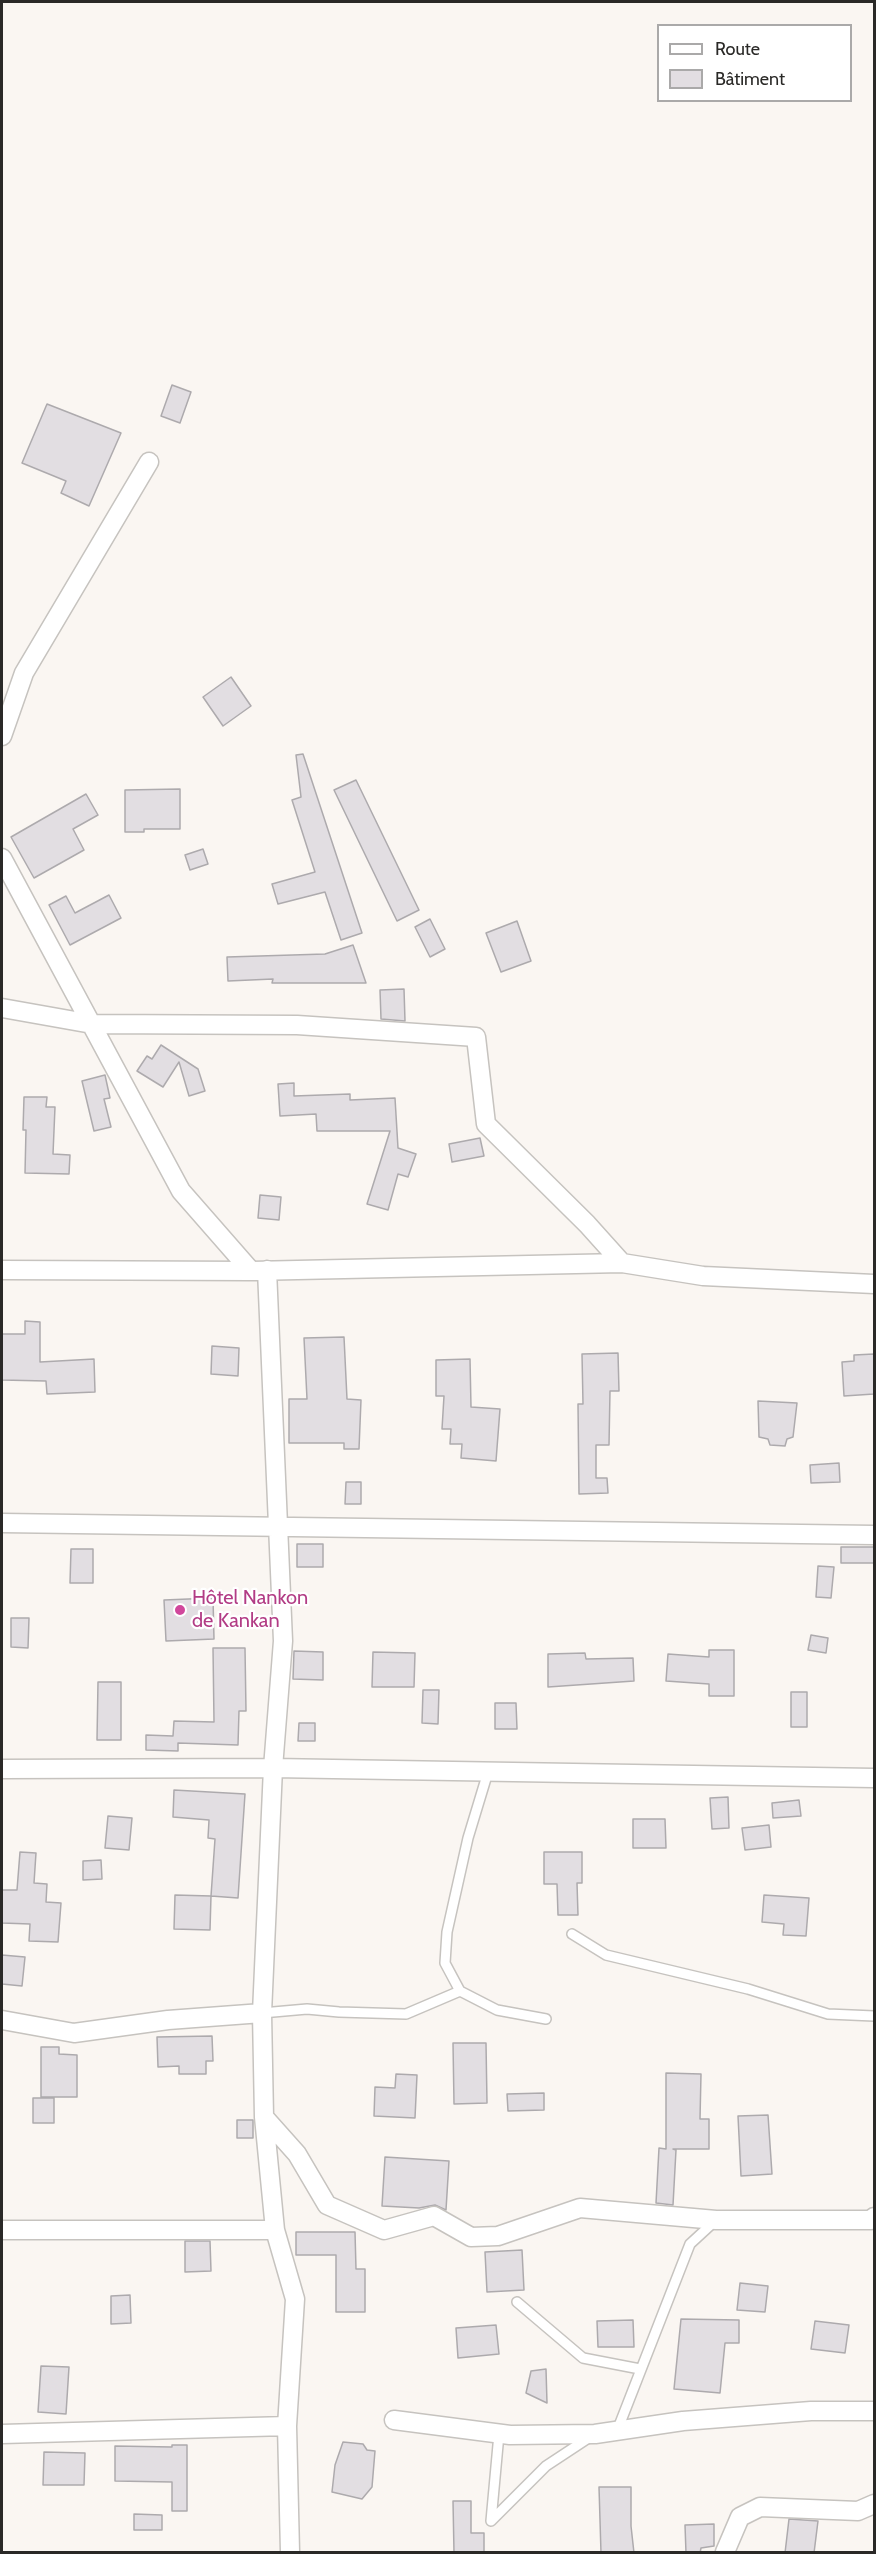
<!DOCTYPE html>
<meta charset="utf-8">
<style>
body{margin:0}
#map{position:relative;width:876px;height:2554px;overflow:hidden;background:#faf6f2;font-family:Cabin,sans-serif}
canvas{display:block}
.frame{position:absolute;inset:0;border:3px solid #2a2927;pointer-events:none}
.legend{position:absolute;left:657px;top:24px;width:195px;height:78px;box-sizing:border-box;background:#fff;border:2px solid #aaa9a9;margin:0;padding:8px 10px;list-style:none;font-size:18px;color:#2a2927}
.legend li{display:flex;align-items:center;gap:12px;height:30px}
.legend b{width:30px;border:2px solid #aaa9a9}
</style>
<div id="map">
<canvas width="876" height="2554"></canvas>
<div class="frame"></div>
<ul class="legend">
<li><b style="height:8px;background:#fff"></b>Route</li>
<li><b style="height:16px;background:#e2dee2"></b>Bâtiment</li>
</ul>
</div>
<script>
const c = document.querySelector('canvas').getContext('2d');
c.lineJoin = 'round';
function fill(path, color) {
  c.fillStyle = color;
  c.fill(path, 'evenodd');
}
function trace(path, color, width, dash) {
  c.strokeStyle = color;
  c.lineWidth = width;
  c.lineCap = dash ? 'butt' : 'round';
  c.setLineDash(dash || []);
  c.stroke(path);
}
function write(font, color, halo, rows, align = 'center') {
  c.font = font + ' Cabin,sans-serif';
  c.lineWidth = 4.5;
  c.setLineDash([]);
  c.textBaseline = 'middle';
  c.strokeStyle = halo;
  c.fillStyle = color;
  for (const [text, x, y, turn = 0] of rows) {
    c.save();
    c.translate(x, y);
    c.rotate((+turn || 0) * Math.PI / 180);
    c.textAlign = isNaN(turn) ? turn : align;
    if (halo) c.strokeText(text, 0, 0);
    c.fillText(text, 0, 0);
    c.restore();
  }
}
const building = new Path2D(`
 M172,385l19,7 -11,31 -19,-7z
 M47,404l74,29 -32,73 -28,-13 5,-12 -44,-18z
 M231,677l20,29 -28,20 -20,-29z
 M303,754l59,179 -21,7 -16,-48 -47,12 -6,-20 43,-12 -23,-72 9,-3 -5,-42z
 M356,780l63,130 -22,11 -63,-131z
 M180,789v40h-36v3h-19v-42z
 M86,794l12,21 -25,14 11,21 -50,28 -23,-41z
 M203,849l5,15 -18,6 -5,-15z
 M109,895l12,23 -51,27 -21,-40 17,-9 9,17z
 M430,919l15,30 -15,8 -15,-30z
 M517,921l14,40 -30,11 -15,-39z
 M353,945l13,38h-94l1,-4 -45,2 -1,-24 98,-3z
 M404,989l1,32 -24,-2 -1,-29z
 M161,1045l37,24 7,22 -16,5 -10,-34 -16,25 -26,-16 10,-15 5,3z
 M105,1075l5,23 -6,1 7,28 -17,4 -12,-50z
 M294,1083v13l56,-2v6l45,-2 3,50 18,6 -8,23 -10,-3 -10,36 -21,-6 23,-73h-73l-1,-17 -36,2 -2,-32z
 M24,1097h23l-1,10h9l-2,47 17,1 -1,19 -44,-1 1,-43h-3z
 M480,1138l4,18 -32,6 -3,-18z
 M260,1195l21,2 -2,23 -21,-2z
 M25,1321l15,1v40l54,-3 1,33 -48,2 -1,-13 -44,-1v-46h23z
 M344,1337l3,62 14,1 -2,49h-15v-6h-55v-44h18l-3,-61z
 M212,1346l27,2 -1,28 -27,-2z
 M618,1353l1,38h-9l-1,54h-13v33h11l1,15 -29,1 -1,-90h5l-1,-50z
 M874,1354v40l-30,2 -2,-34 12,-1v-6z
 M470,1359l1,48 29,2 -4,52 -35,-3 1,-14h-12l1,-15h-9l2,-33h-8v-36z
 M758,1401l39,2 -4,34 -6,2 -2,7 -15,-1 -2,-6 -9,-2z
 M839,1463l1,19 -29,1 -1,-18z
 M346,1482h15v22h-16z
 M297,1544h26v23h-26z
 M841,1547h33v16h-33z
 M71,1549h22v34h-23z
 M818,1566l16,1 -3,31 -15,-1z
 M213,1598l1,41 -48,2 -2,-41z
 M11,1618h18l-1,30 -17,-1z
 M811,1635l17,3 -2,15 -18,-3z
 M213,1648h32l1,63h-7l-1,34 -60,-2v8l-32,-1v-15l27,1 1,-15 40,1z
 M709,1650h25v46h-25v-12l-43,-3 2,-27 41,3z
 M294,1651l29,1v28l-30,-1z
 M373,1652l42,1 -1,34h-42z
 M585,1653l1,6 47,-1 1,23 -86,6v-33z
 M98,1682h23v58h-24z
 M423,1690h16l-1,34 -16,-1z
 M791,1692h16v35h-16z
 M495,1703h21l1,26h-22z
 M299,1723h16v18h-17z
 M174,1790l71,4 -7,104 -27,-2 4,-57 -7,-1 1,-18 -36,-3z
 M728,1797l1,31 -17,1 -2,-31z
 M799,1800l2,16 -28,2 -1,-15z
 M108,1816l24,2 -3,32 -24,-2z
 M633,1819h32l1,29h-33z
 M769,1825l2,22 -26,3 -3,-22z
 M20,1852l16,1 -2,30 13,1 -1,18 15,1 -3,39 -29,-1 1,-17 -28,-1v-33h15z
 M544,1852h38v31h-5l1,32h-20l-1,-31h-13z
 M101,1860l1,19 -19,1v-19z
 M175,1895l36,1 -1,34 -36,-1z
 M764,1895l45,3 -3,38 -23,-1 1,-11 -22,-2z
 M2,1955l23,2 -3,29 -20,-2z
 M212,2036l1,25h-7v13h-27v-8l-21,1 -1,-30z
 M453,2043h33l1,60 -33,1z
 M41,2047h18v7l18,1v42h-36z
 M666,2073l35,1 -1,45h9v30h-36l3,1 -3,55 -17,-2 3,-55 7,1z
 M396,2074l21,1 -2,43 -41,-2 1,-29 20,1z
 M544,2093v17l-36,1 -1,-17z
 M33,2098h21v25h-21z
 M768,2115l4,59 -31,2 -3,-60z
 M237,2120h16v18h-16z
 M385,2157l64,4 -3,49 -11,-5 -16,3 -37,-2z
 M296,2232h59l1,37h9v43h-29v-57h-40z
 M185,2241h25l1,30 -26,1z
 M522,2250l2,40 -37,2 -2,-40z
 M740,2283l28,3 -3,26 -28,-2z
 M130,2295l1,28 -20,1v-28z
 M681,2319l58,1v23h-14l-5,50 -46,-4z
 M633,2320l1,27h-36l-1,-26z
 M815,2321l34,4 -4,28 -34,-4z
 M496,2325l3,29 -41,4 -2,-30z
 M41,2366l28,1 -3,47 -28,-2z
 M546,2369l1,34 -21,-10 5,-22z
 M343,2442l20,2 4,6 8,1 -3,36 -10,12 -30,-7 3,-27z
 M172,2445h15v66h-15v-29l-57,-1v-35l57,1z
 M44,2452l41,1 -1,32h-41z
 M599,2487h32v39l3,27h-33z
 M453,2501h18v32h13v20h-30z
 M134,2514l28,1v15h-28z
 M789,2519l29,2 -4,32h-29z
 M714,2524v22l-13,2 -1,5h-14l-1,-28z`);
fill(building, '#e2dee2');
trace(building, '#adaaad', 1.5);
const service = new Path2D(`
 M488,1772l-20,66 -21,94 -2,31 15,28 37,19 49,9
 M572,1934l34,21 142,34 80,25 46,2
 M262,2013l45,-4 32,3 67,2 54,-23
 M517,2302l66,56 57,11
 M617,2431l73,-187 25,-23
 M491,2521l55,-55 44,-29
 M491,2521l8,-87`);
const minor = new Path2D(`
 M2,736l22,-63 125,-211
 M2,858l179,333 70,80
 M2,1008l90,16 205,1 179,12 10,87 101,100 35,39
 M2,1270l249,1 371,-8 81,13 171,8
 M267,1270l16,371 -10,127 -11,245 2,104 11,113 20,69 -8,127 3,126
 M2,1523l872,12
 M2,1769l271,-1 601,10
 M2,2020l72,13 94,-13 94,-7
 M264,2117l33,37 30,51 57,25 50,-14 37,21 27,-1 82,-28 136,12h155l3,-3
 M2,2230h273
 M394,2420l116,15 85,-1 88,-13 128,-10h63
 M2,2434l285,-8
 M725,2552l15,-35 20,-10 98,4 16,-7`);
trace(service, '#c6c3bf', 12);
trace(minor, '#c6c3bf', 21);
trace(service, '#fff', 9);
trace(minor, '#fff', 18);
for (const [x, y, r, color] of [
 [180,1610,6,"#d1479c"]
]) {
  const dot = new Path2D();
  dot.arc(x, y, r, 0, 2 * Math.PI);
  c.fillStyle = color;
  c.fill(dot);
  trace(dot, '#fff', 2);
}
write('20px', '#b23c85', '#fff', [
 ["Hôtel Nankon",192,1598],
 ["de Kankan",192,1621]
], 'left');
</script>
